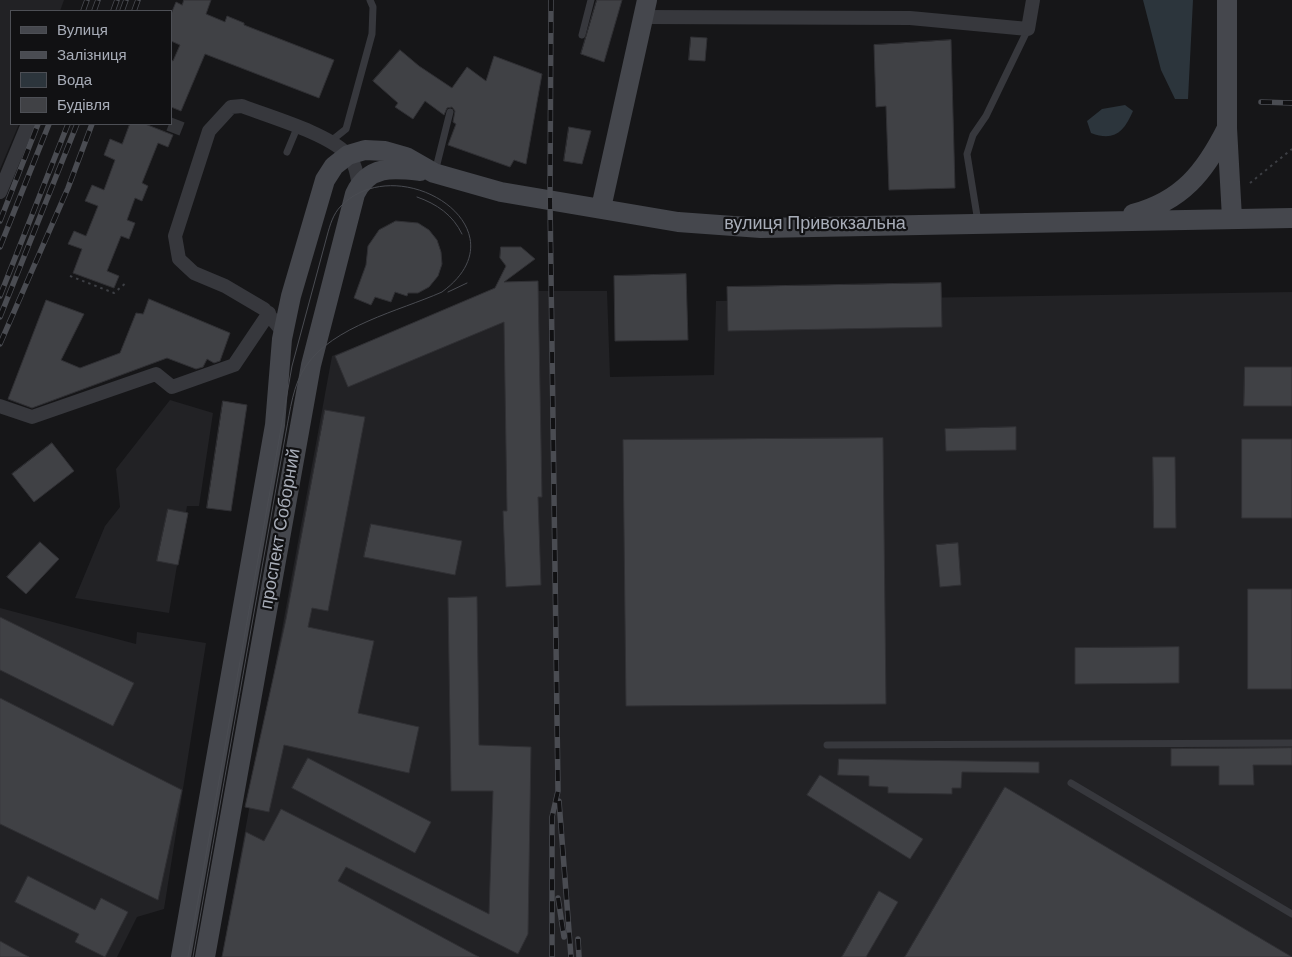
<!DOCTYPE html>
<meta charset="utf-8">
<style>
body{margin:0}
#map{position:relative;width:1292px;height:957px;overflow:hidden;background:#161618;font-family:"DM Sans",sans-serif}
canvas{display:block}
.legend{position:absolute;left:10px;top:10px;width:162px;height:115px;box-sizing:border-box;background:#111113;border:1px solid #4d4f55;margin:0;padding:6px 9px;list-style:none;font-size:15px;color:#a8adb8}
.legend li{display:flex;align-items:center;gap:10px;height:25px}
.legend b{width:25px;border:1px solid #4d4f55}
</style>
<div id="map">
<canvas width="1292" height="957"></canvas>
<ul class="legend">
<li><b style="height:6px;background:#45474d"></b>Вулиця</li>
<li><b style="height:6px;background:#4a4c52"></b>Залізниця</li>
<li><b style="height:14px;background:#2c353c"></b>Вода</li>
<li><b style="height:14px;background:#404145"></b>Будівля</li>
</ul>
</div>
<script>
const c = document.querySelector('canvas').getContext('2d');
c.lineJoin = 'round';
function fill(path, color) {
  c.fillStyle = color;
  c.fill(path, 'evenodd');
}
function trace(path, color, width, dash) {
  c.strokeStyle = color;
  c.lineWidth = width;
  c.lineCap = dash ? 'butt' : 'round';
  c.setLineDash(dash || []);
  c.stroke(path);
}
function write(font, color, halo, rows, align = 'center') {
  c.font = font + ' "DM Sans",sans-serif';
  c.lineWidth = 4.5;
  c.setLineDash([]);
  c.textBaseline = 'middle';
  c.strokeStyle = halo;
  c.fillStyle = color;
  for (const [text, x, y, turn = 0] of rows) {
    c.save();
    c.translate(x, y);
    c.rotate((+turn || 0) * Math.PI / 180);
    c.textAlign = isNaN(turn) ? turn : align;
    if (halo) c.strokeText(text, 0, 0);
    c.fillText(text, 0, 0);
    c.restore();
  }
}
fill(new Path2D(`
 M0,0h64l-4,11h-49v113h8l-19,45z
 M496,291h111l3,86 104,-2 2,-74 576,-9v665h-1070l110,-601z
 M170,400l43,13 -14,93h-12l-18,107 -94,-15 30,-72 15,-19 -4,-38z
 M0,608l136,36 1,-12 69,11 -42,266 -27,8 -20,40h-117z`), '#222225');
fill(new Path2D(`
 M1143,0h50l-5,99h-13l-14,-29z
 M1125,105l8,6c-9,21 -19,31 -42,22l-4,-12 15,-12z`), '#2c353c');
const building = new Path2D(`
 M184,0h27l-5,14 19,8 2,-6 17,7v2l90,35 -15,38 -114,-44 -24,57 -10,-4v-47l2,1 7,-16 -9,-4v-27l5,-12 6,3z
 M597,0h25l-18,62 -23,-8z
 M691,37l16,1 -2,23 -16,-1z
 M951,40l4,148 -66,2 -3,-84 -10,1 -2,-62z
 M400,50l19,16 33,22 15,-21 19,14 8,-25 48,18 -16,90 -12,-4 -4,7 -62,-22 8,-21 -3,-2 2,-11 -3,-4 -5,1 -3,7 -19,-14 -12,18 -18,-12 3,-4 -25,-22z
 M130,124h15l28,11 -5,12 -10,-4 -16,40 6,3 -6,15 -7,-3 -8,22 8,3 -6,16 -8,-3 -14,35 12,5 -5,12 -41,-15 9,-24 -14,-5 6,-13 12,5 12,-30 -13,-5 7,-16 12,5 11,-30 -11,-5 6,-16 12,5z
 M569,127l22,4 -9,33 -18,-3z
 M396,221l22,2 11,7 8,10 4,12 1,12 -4,12 -9,11 -11,6h-10l-1,3 -12,-4 -4,10 -16,-5 -4,8 -17,-7 12,-33 2,-19 11,-16z
 M501,247h20l14,12 -31,23 34,-1 4,216h-4l3,88 -35,2 -3,-76h4l-3,-189 -156,65 -13,-31 160,-68 11,-22 -6,-8z
 M686,274l2,66 -73,1 -1,-65z
 M941,283l1,44 -214,4 -1,-44z
 M149,299l81,34 -10,28 -6,2 -7,-4 -4,8 -7,2 -29,-11 -135,50 -24,-9 38,-99 38,14 -23,46 19,8 40,-15 16,-40 7,1z
 M1245,367h47v39h-48z
 M223,401l24,4 -16,106 -24,-3z
 M325,410l40,7 -37,194 -16,-3 -4,19 66,14 -16,72 61,14 -10,46 -125,-28 -15,67 -24,-5 41,-188z
 M1016,427v23l-70,1 -1,-22z
 M883,438l3,266 -260,2 -3,-266z
 M1242,439h50v79h-50z
 M52,443l22,28 -40,31 -22,-28z
 M1153,457h22l1,71h-22z
 M168,509l20,4 -10,52 -21,-4z
 M371,524l91,17 -7,34 -91,-18z
 M40,542l19,17 -33,35 -19,-17z
 M958,543l3,42 -21,2 -4,-42z
 M1248,589h44v100h-44z
 M477,597l2,148 52,2 -3,187 -10,20 -172,-87 -8,14 141,76h-257l24,-125 18,9 17,-32 208,105 4,-123h-42l-3,-193z
 M0,617l134,66 -21,43 -113,-56z
 M1179,647v36l-104,1v-36z
 M0,698l182,92 -24,110 -158,-76z
 M1292,748v17h-39l1,20h-35v-19h-48v-17z
 M308,758l123,64 -16,31 -123,-65z
 M839,759l200,3v11l-77,-1 -1,16h-9v6l-64,-1v-6l-19,-1v-10l-31,-1z
 M820,775l103,64 -13,20 -103,-64z
 M1005,787l287,170h-387z
 M28,876l67,34 6,-12 27,14 -23,45 -30,-15 4,-8 -64,-32z
 M879,891l19,11 -32,55h-24z
 M0,941l29,16h-29z`);
fill(building, '#404145');
trace(building, '#303034', 1);
trace(new Path2D(`
 M169,124l18,7`), '#333438', 14, [14, 7]);
trace(new Path2D(`
 M1250,183l42,-34
 M70,276l44,17 13,-11`), '#3d3f44', 2, [2.5, 4]);
trace(new Path2D(`
 M582,35l9,-35
 M331,141l15,-12 26,-95 1,-27 -3,-7
 M287,152l10,-24
 M435,172l15,-60
 M978,222l-11,-68 6,-19 13,-19 42,-87
 M827,745l465,-2
 M1071,783l221,131`), '#37383d', 7);
trace(new Path2D(`
 M643,17l267,1 118,11 5,-29
 M0,192l28,-68
 M283,332l-19,-23 -39,-23 -31,-13 -15,-14 -4,-23 34,-105 22,-24 11,-1c28,11 85,27 105,48 8,8 10,20 12,32
 M0,406l32,11 124,-43 16,13 62,-22 35,-52`), '#37383d', 14);
trace(new Path2D(`
 M1227,0v128l5,90
 M601,208l46,-208
 M1133,214c49,-13 72,-42 94,-86
 M181,957l94,-532 7,-86 9,-43 34,-116 9,-14 14,-11 17,-5 20,1 21,6 28,16 67,19 177,30 83,6 531,-10
 M205,957l106,-592 44,-171c14,-29 38,-26 65,-23`), '#45474d', 20);
trace(new Path2D(`
 M417,197c20,7 36,18 45,37
 M448,292l19,-9
 M188,957l104,-591 35,-130c3,-11 6,-22 14,-30 58,-59 187,23 101,86 -43,19 -109,34 -136,74 -13,18 -16,45 -20,66l-93,525`), '#4a4c52', 1);
const rail = new Path2D(`
 M551,0l-1,200 8,591 -6,26v140
 M83,11l4,-11
 M94,11l4,-11
 M113,11l4,-11
 M122,11l4,-11
 M134,11l4,-11
 M1261,102l31,1
 M0,221l38,-97
 M0,247l49,-123
 M0,296l68,-172
 M0,317l77,-193
 M0,344l68,-156 24,-64
 M559,801l12,156
 M558,898l6,39
 M578,939l1,18`);
trace(rail, '#4a4c52', 5.5);
trace(rail, '#111113', 4, [11]);
write('18px', '#a8adb8', '#111113', [
 ["вулиця Привокзальна",815,224],
 ["проспект Соборний",281,529,-80]
]);
</script>
